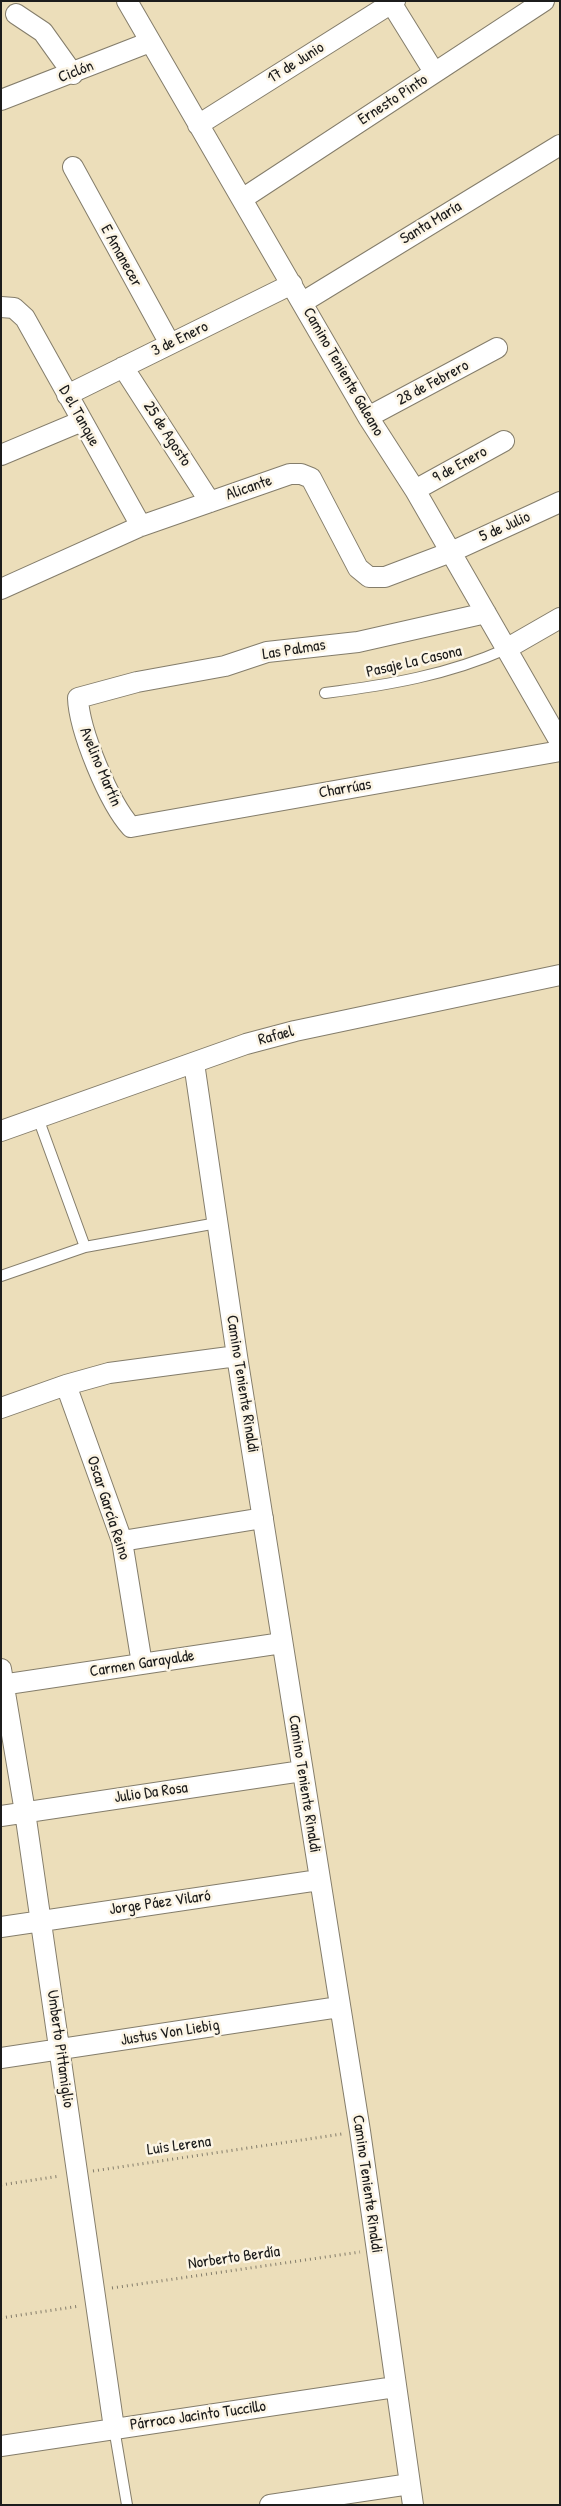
<!DOCTYPE html>
<meta charset="utf-8">
<style>
body{margin:0}
#map{position:relative;width:561px;height:2506px;overflow:hidden;background:#ecdeba;font-family:"Patrick Hand",sans-serif}
canvas{display:block}
.frame{position:absolute;inset:0;border:2px solid #1c1c1c;pointer-events:none}
</style>
<div id="map">
<canvas width="561" height="2506"></canvas>
<div class="frame"></div>
</div>
<script>
const c = document.querySelector('canvas').getContext('2d');
c.lineJoin = 'round';
function trace(path, color, width, dash) {
  c.strokeStyle = color;
  c.lineWidth = width;
  c.lineCap = dash ? 'butt' : 'round';
  c.setLineDash(dash || []);
  c.stroke(path);
}
function write(font, color, halo, rows, align = 'center') {
  c.font = font + ' "Patrick Hand",sans-serif';
  c.lineWidth = 5;
  c.setLineDash([]);
  c.textBaseline = 'middle';
  c.strokeStyle = halo;
  c.fillStyle = color;
  for (const [text, x, y, turn = 0] of rows) {
    c.save();
    c.translate(x, y);
    c.rotate((+turn || 0) * Math.PI / 180);
    c.textAlign = isNaN(turn) ? turn : align;
    if (halo) c.strokeText(text, 0, 0);
    c.fillText(text, 0, 0);
    c.restore();
  }
}
const service = new Path2D(`
 M325,693c63,-8 123,-18 181,-44
 M38,1118l47,129
 M1,1276l84,-29 132,-24
 M114,2428l13,77`);
const minor = new Path2D(`
 M127,1l241,416 47,73 145,252
 M390,1l44,71
 M16,14l27,18 30,42
 M1,100l149,-58
 M198,125l197,-124
 M73,167l97,177
 M242,199l302,-198
 M303,302l257,-157
 M1,307l13,1 11,10 116,208
 M123,367l87,135
 M67,395l225,-111
 M368,417l129,-69
 M1,455l81,-34
 M415,490l89,-49
 M1,589l140,-63 149,-52h11l10,4 47,90 11,9h16l66,-25 109,-50
 M486,613l-128,29 -91,10 -42,14 -88,16 -59,16c1,32 31,105 53,129l429,-76
 M506,649l54,-31
 M194,1063l43,293 123,775 53,374
 M1,1131l245,-87 49,-13 265,-56
 M66,1385l56,156 20,123
 M1,1408l65,-23 43,-12 128,-17
 M122,1541l141,-23
 M1,1669l24,143 89,616
 M1,1685l281,-42
 M1,1816l301,-45
 M1,1927l318,-47
 M1,2058l338,-51
 M1,2446l394,-59
 M270,2505l140,-21`);
trace(service, '#847d6b', 12);
trace(minor, '#847d6b', 22);
trace(new Path2D(`
 M93,2171l249,-37
 M1,2185l59,-9
 M112,2288l248,-36
 M1,2318l79,-12`), '#847d6b', 3, [1, 4]);
trace(service, '#fff', 10);
trace(minor, '#fff', 20);
write('16px', '#1c1c1c', '#fcf5e5', [
 ["17 de Junio",296,63,-32],
 ["Ciclón",76,72,-21],
 ["Ernesto Pinto",393,100,-33],
 ["Santa María",431,223,-31],
 ["E Amanecer",121,256,61],
 ["3 de Enero",180,339,-26],
 ["Camino Teniente Galeano",343,372,60],
 ["28 de Febrero",433,383,-28],
 ["D el Tanque",79,416,61],
 ["25 de Agosto",167,434,57],
 ["9 de Enero",460,465,-29],
 ["Alicante",249,488,-19],
 ["5 de Julio",505,527,-24],
 ["Las Palmas",294,650,-9],
 ["Pasaje La Casona",414,662,-13],
 ["Avelino Martín",100,767,67],
 ["Charrúas",345,789,-10],
 ["Rafael",276,1036,-15],
 ["Camino Teniente Rinaldi",242,1384,81],
 ["Oscar García Reino",108,1508,72],
 ["Carmen Garayalde",142,1664,-9],
 ["Camino Teniente Rinaldi",304,1784,81],
 ["Julio Da Rosa",151,1793,-8],
 ["Jorge Páez Vilaró",160,1903,-8],
 ["Justus Von Liebig",170,2033,-9],
 ["Umberto Pittamiglio",60,2049,82],
 ["Luis Lerena",179,2146,-8],
 ["Camino Teniente Rinaldi",367,2184,82],
 ["Norberto Berdía",234,2258,-8],
 ["Párroco Jacinto Tuccillo",198,2416,-8]
]);
</script>
